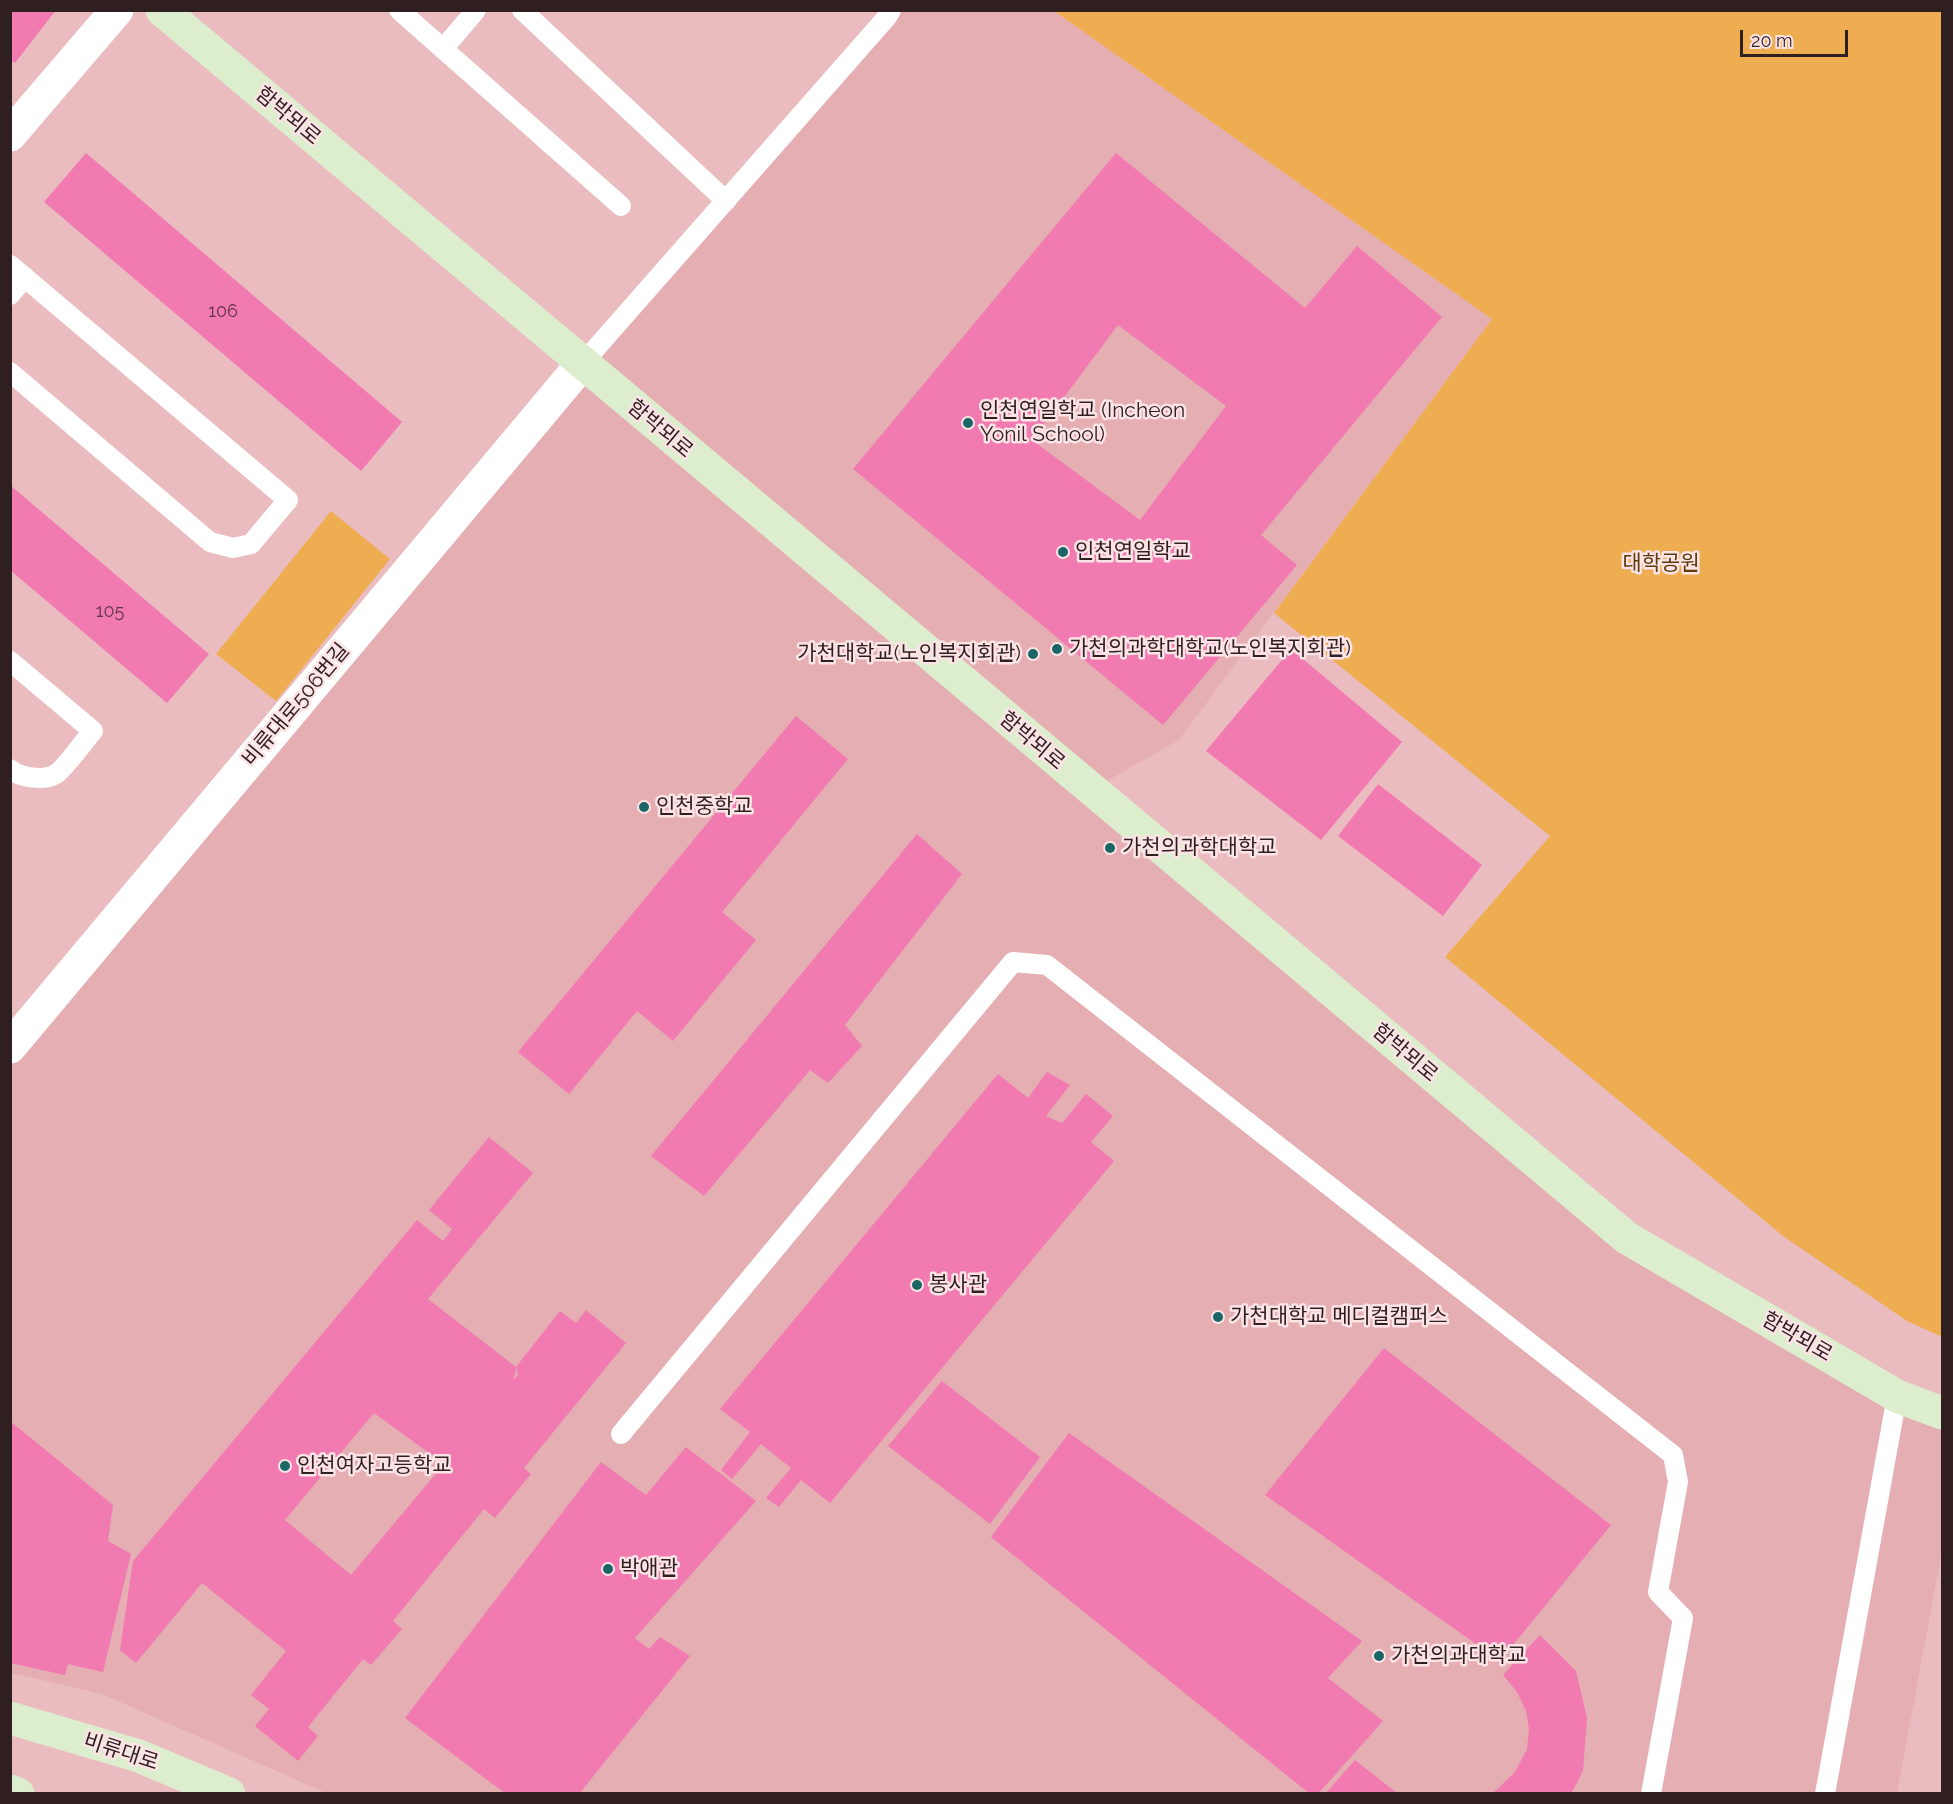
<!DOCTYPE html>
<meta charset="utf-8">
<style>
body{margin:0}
#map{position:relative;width:1953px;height:1804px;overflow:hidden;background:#eabcc0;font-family:Raleway,sans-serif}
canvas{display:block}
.frame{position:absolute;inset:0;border:12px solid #301f21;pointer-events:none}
.scale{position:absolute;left:1740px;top:30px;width:108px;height:27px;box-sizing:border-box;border:3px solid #301f21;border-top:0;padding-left:8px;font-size:18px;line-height:21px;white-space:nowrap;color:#301f21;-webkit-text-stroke:4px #fce3e5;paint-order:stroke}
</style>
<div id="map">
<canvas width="1953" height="1804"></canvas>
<div class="frame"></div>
<div class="scale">20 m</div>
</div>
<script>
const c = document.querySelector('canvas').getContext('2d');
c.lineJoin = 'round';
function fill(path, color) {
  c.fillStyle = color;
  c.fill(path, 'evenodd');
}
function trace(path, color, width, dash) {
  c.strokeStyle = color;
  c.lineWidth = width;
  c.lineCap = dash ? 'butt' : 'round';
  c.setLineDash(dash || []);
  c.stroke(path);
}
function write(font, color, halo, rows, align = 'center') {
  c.font = font + ' Raleway,"Noto Sans KR",sans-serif';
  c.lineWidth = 5;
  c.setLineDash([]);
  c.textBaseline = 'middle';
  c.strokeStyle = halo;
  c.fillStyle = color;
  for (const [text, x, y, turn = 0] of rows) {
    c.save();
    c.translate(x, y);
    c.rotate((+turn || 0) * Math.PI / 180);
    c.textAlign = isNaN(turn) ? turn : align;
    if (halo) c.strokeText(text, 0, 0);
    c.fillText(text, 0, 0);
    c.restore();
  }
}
fill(new Path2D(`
 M891,11h163l438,308 -313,421 -88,50 536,448 315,175v138l-45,242h-1571l-224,-99 -91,-21v-626z`), '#e5aeb3');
fill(new Path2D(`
 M1054,11h888v1326l-35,-16 -124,-85 -338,-279 105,-121 -276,-223 218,-294z
 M331,511l59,48 -114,142 -60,-47z`), '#efad51');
fill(new Path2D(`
 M10,10h46l-41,53 -5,-3z
 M86,153l316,269 -41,49 -317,-269z
 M1116,153l189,155 52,-62 85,71 -181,218 36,30 -134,160 -310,-256zM1118,325l108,81 -86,114 -108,-80z
 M10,485l199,169 -42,49 -157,-133z
 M1291,649l111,93 -81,98 -115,-89z
 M796,716l52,43 -126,153 34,28 -83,101 -36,-30 -68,83 -51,-42z
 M1378,784l104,81 -39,51 -105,-80z
 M917,834l45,40 -117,151 17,21 -34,37 -18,-13 -106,126 -53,-40z
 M1047,1072l23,13 -24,31 16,7 24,-29 27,22 -22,26 23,19 -284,342 -29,-23 -22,27 -13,-9 25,-30 -30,-24 -29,35 -11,-9 29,-38 -30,-23 278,-335 30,24z
 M489,1137l44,36 -105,126 88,68 -2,13 4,-5 -2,-8 44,-56 16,12 10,-13 40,33 -102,125 7,6 -36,44 -11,-9 -91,112 9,8 -31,36 -8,-6 -55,68 10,9 -20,25 -43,-35 14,-17 -18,-14 35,-44 -84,-68 -66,80 -16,-13 13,-89 284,-341 26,21 9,-12 -23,-19zM374,1413l70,51 -93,111 -66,-55z
 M1384,1348l227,177 -111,136 -235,-166z
 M942,1381l98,76 -50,67 -102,-78z
 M10,1421l103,84 -5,36 23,13 -28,118 -35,-8 -3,11 -55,-12z
 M1069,1433l293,208 -34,37 55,43 -65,73h-8l-319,-257z
 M686,1447l70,54 -121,137 14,11 11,-12 30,19 -111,138h-73l-101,-76 196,-256 45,33z
 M1540,1635l36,36 11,47 -4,53 -12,23h-79l23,-22 12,-23 2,-20 -3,-18 -9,-19 -14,-17z
 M1355,1760l43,34h-73z`), '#f17ab1');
trace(new Path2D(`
 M399,10l222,196
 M522,10l204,191
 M443,49l33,-39
 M10,265l278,235 -37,44 -18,4 -23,-6 -200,-170
 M10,295l15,-18
 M582,364l305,-347 4,-7
 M10,661l83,70c-7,8 -30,39 -37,43 -12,7 -36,4 -46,-5
 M621,1434l392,-472 34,3 626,490 5,27 -20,110 25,26 -32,176
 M1825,1794l72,-398`), '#fff', 20);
trace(new Path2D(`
 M10,135l107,-125
 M10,1047l572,-683`), '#fff', 33);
trace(new Path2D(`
 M162,10l1465,1228 270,158 45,17
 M10,1718l129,38 90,38
 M10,1791l8,3`), '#dceecd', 33);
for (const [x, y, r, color] of [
 [968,423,6,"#196664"],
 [1063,552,6,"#196664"],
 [1057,649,6,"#196664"],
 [1033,654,6,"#196664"],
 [644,807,6,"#196664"],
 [1110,848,6,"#196664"],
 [917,1285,6,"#196664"],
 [1218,1317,6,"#196664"],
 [285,1466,6,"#196664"],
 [608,1569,6,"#196664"],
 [1379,1656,6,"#196664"]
]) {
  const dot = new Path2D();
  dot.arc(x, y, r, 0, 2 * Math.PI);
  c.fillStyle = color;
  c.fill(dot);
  trace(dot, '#fce3e5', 2);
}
write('18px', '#603645', null, [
 ["106",223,312],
 ["105",110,612]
]);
write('21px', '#301f21', '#fce3e5', [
 ["함박뫼로",288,116,40],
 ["함박뫼로",660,429,40],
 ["비류대로506번길",296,705,-50],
 ["함박뫼로",1032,741,40],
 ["함박뫼로",1405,1053,40],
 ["함박뫼로",1797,1337,30],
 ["비류대로",121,1752,18]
]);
write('21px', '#301f21', '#fce3e5', [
 ["인천연일학교 (Incheon",980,411],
 ["Yonil School)",980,435],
 ["인천연일학교",1075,552],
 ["가천의과학대학교(노인복지회관)",1069,649],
 ["가천대학교(노인복지회관)",1021,654,"right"],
 ["인천중학교",656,807],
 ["가천의과학대학교",1122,848],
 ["봉사관",929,1285],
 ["가천대학교 메디컬캠퍼스",1230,1317],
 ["인천여자고등학교",297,1466],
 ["박애관",620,1569],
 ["가천의과대학교",1391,1656]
], 'left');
write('21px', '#5c3c0b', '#fce3e5', [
 ["대학공원",1661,564]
]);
</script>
